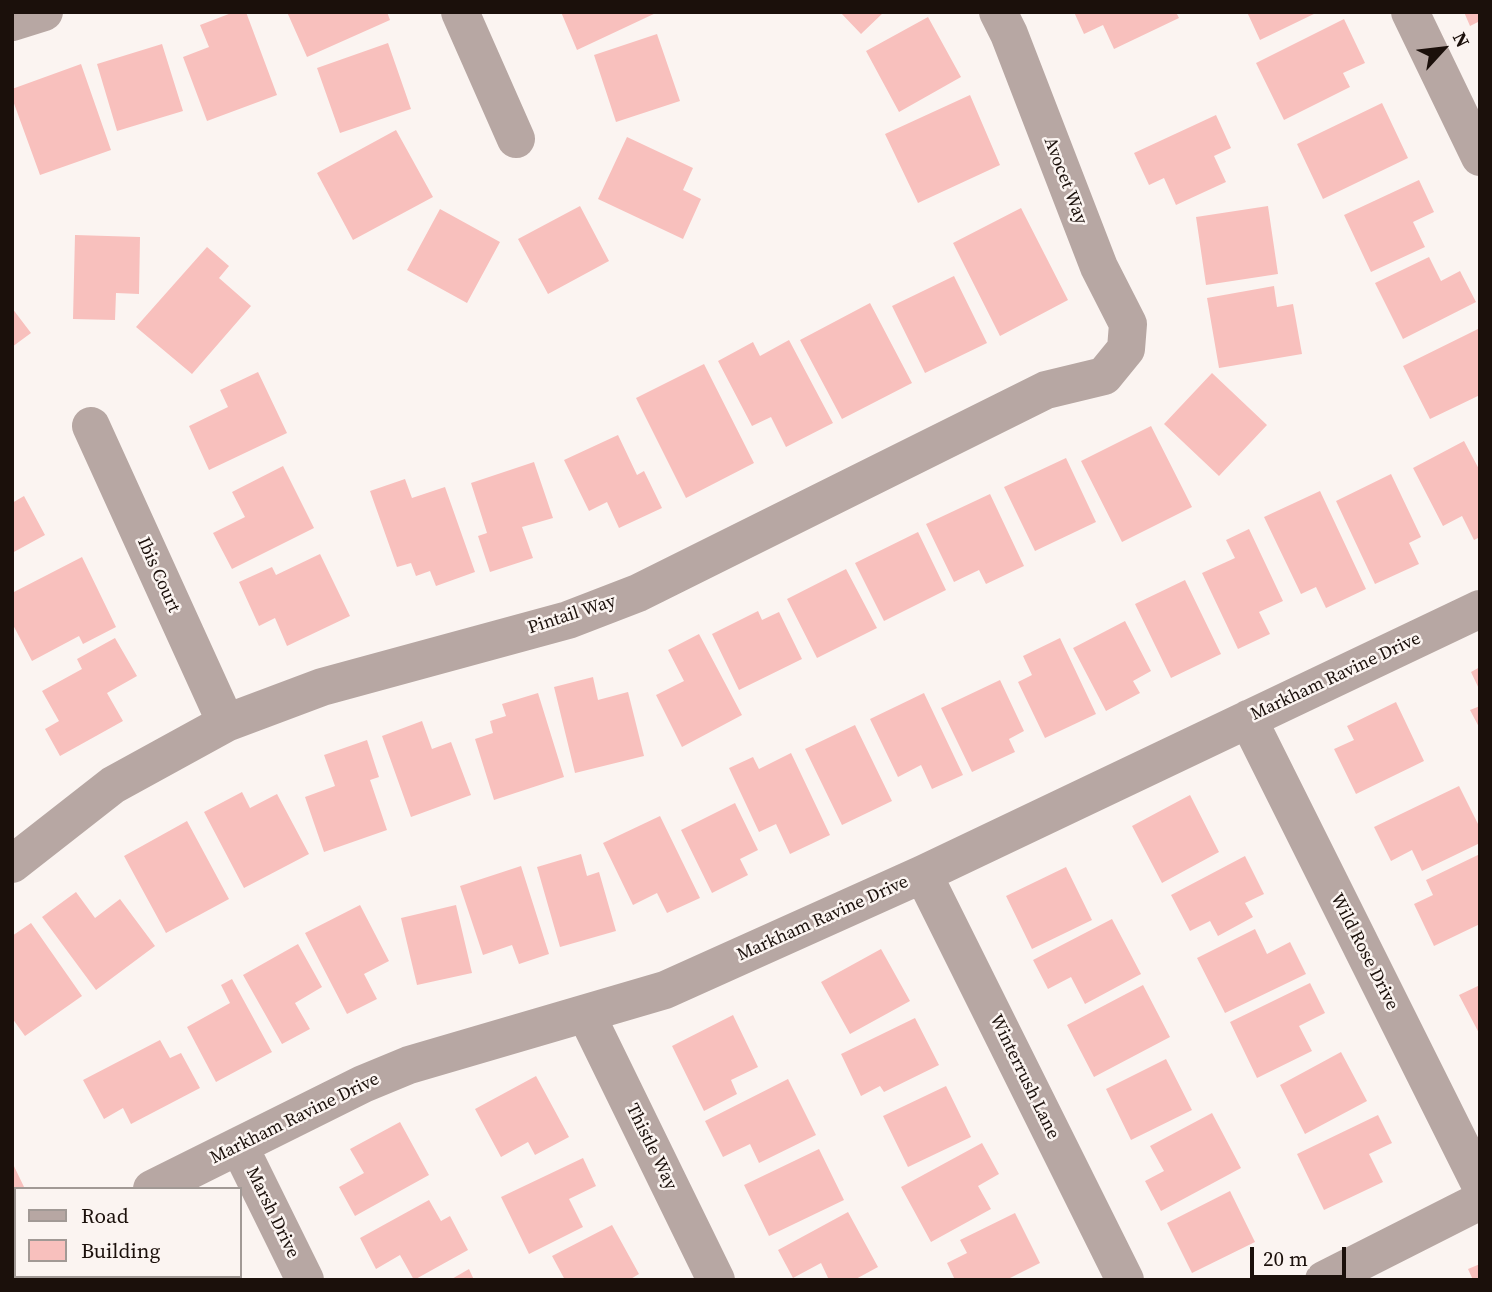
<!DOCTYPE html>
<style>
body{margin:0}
#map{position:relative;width:1492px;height:1292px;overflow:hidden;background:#fbf4f1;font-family:"Source Serif 4",serif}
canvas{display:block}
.frame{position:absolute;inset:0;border:14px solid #1b100b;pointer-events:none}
.legend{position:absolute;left:14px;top:1187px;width:228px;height:91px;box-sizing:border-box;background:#fbf4f1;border:2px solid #a19995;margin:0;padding:9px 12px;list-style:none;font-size:21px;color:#1b100b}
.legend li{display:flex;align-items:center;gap:14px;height:35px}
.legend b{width:35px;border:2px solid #a19995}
.north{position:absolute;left:1408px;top:14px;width:70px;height:70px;-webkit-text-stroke:5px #fbf4f1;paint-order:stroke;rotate:63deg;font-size:19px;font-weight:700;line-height:28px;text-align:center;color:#1b100b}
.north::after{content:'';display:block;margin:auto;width:24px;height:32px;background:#1b100b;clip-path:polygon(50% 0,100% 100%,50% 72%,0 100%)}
.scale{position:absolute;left:1250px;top:1247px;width:96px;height:32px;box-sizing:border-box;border:4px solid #1b100b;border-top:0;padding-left:9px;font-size:21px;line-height:24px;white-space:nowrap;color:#1b100b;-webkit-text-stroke:5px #fbf4f1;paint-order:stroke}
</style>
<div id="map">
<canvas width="1492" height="1292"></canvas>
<div class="frame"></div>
<ul class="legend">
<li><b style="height:9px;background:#b7a7a3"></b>Road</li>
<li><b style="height:19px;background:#f8c0bd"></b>Building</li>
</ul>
<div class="north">N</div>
<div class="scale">20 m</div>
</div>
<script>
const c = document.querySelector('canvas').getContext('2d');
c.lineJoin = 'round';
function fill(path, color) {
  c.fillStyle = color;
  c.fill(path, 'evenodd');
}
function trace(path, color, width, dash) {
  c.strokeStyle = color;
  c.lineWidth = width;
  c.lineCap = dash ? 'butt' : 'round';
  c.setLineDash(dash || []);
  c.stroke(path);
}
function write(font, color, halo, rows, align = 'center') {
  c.font = font + ' "Source Serif 4",serif';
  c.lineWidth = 5;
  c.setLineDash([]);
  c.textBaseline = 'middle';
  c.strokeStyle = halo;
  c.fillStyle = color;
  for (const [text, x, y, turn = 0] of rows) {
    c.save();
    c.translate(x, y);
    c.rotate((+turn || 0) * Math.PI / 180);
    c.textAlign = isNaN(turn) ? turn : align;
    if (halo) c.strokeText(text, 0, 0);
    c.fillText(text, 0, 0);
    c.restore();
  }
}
fill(new Path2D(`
 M234,12h12l31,83 -70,26 -24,-64 26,-10 -9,-22z
 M287,12h100l3,8 -83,37z
 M561,12h97l-81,38z
 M840,12h44l-23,22z
 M1074,12h102l3,6 -65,31 -11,-24 -19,9z
 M1247,12h71l-58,28z
 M1464,12h16v9l-10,5z
 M928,17l33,60 -62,35 -33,-61z
 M1344,19l21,44 -22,10 7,14 -66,33 -28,-57z
 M657,34l23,67 -64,21 -22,-67z
 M388,43l23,66 -71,24 -23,-65z
 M162,44l21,67 -66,20 -20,-67z
 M81,64l30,86 -71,25 -28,-77v-9z
 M970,95l30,70 -82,38 -33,-69z
 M1382,103l26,55 -85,41 -26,-55z
 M1216,115l15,33 -17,8 12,26 -50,23 -12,-27 -15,7 -15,-32z
 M396,130l37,67 -80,43 -36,-67z
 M627,137l66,31 -10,22 18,9 -18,40 -85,-40z
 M1419,180l15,32 -21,10 12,25 -54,25 -27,-57z
 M580,206l29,55 -61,33 -30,-55z
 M1268,206l10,68 -72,11 -10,-68z
 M1021,208l47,92 -68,36 -47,-93z
 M440,209l60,33 -33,61 -60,-33z
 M75,235l65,2 -1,57 -23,-1 -1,27 -42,-1z
 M207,247l22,19 -10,12 32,28 -59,68 -56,-47z
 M1429,257l12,24 19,-10 16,31 -73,37 -28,-56z
 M954,276l33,67 -62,30 -33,-67z
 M1274,286l3,21 16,-3 9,50 -83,14 -12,-70z
 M870,303l42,80 -70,36 -42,-79z
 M12,308l19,25 -19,14z
 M1480,328v67l-50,24 -27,-53z
 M789,340l44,83 -47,24 -15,-30 -19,9 -34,-65 35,-19 7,14z
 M704,364l50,99 -68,35 -50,-100z
 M258,372l29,61 -78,37 -20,-44 39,-19 -8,-17z
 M1212,373l55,52 -48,51 -55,-52z
 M1151,426l41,81 -70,35 -41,-81z
 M618,435l19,40 7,-4 18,37 -43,20 -12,-26 -18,9 -25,-51z
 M1464,441l16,30v66l-6,3 -12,-24 -19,10 -30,-58z
 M1066,458l30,64 -61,29 -31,-64z
 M534,462l19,56 -31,9 11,31 -43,14 -12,-36 9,-3 -16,-50z
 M283,466l31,62 -82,41 -19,-36 32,-16 -13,-25z
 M1391,474l30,63 -12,6 10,21 -44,20 -39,-83z
 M405,479l7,19 33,-11 30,85 -39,14 -6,-15 -14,5 -5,-13 -14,4 -27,-76z
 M1320,491l46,98 -40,19 -10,-21 -15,7 -37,-77z
 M990,494l34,72 -38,18 -7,-14 -25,12 -28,-58z
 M24,496l21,39 -33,18v-50z
 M1249,529l34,72 -24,11 11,22 -32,15 -36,-76 33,-15 -9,-18z
 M918,532l28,58 -62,31 -29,-58z
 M320,554l30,62 -63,30 -12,-28 -16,8 -20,-44 33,-15 4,8z
 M82,557l34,70 -33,17 -4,-8 -47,25 -20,-38v-30z
 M846,569l31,59 -60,30 -30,-59z
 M1185,580l36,74 -50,24 -36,-74z
 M758,611l4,9 17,-8 23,47 -63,31 -27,-56z
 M1125,621l26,50 -18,10 7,12 -34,18 -33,-63z
 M699,634l43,81 -60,32 -26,-52 28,-14 -16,-31z
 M115,638l22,38 -30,17 16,28 -63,35 -15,-27 14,-8 -17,-30 40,-22 -5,-10z
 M1060,638l36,76 -51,24 -27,-56 14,-7 -9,-19z
 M1480,667v24l-9,-19z
 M593,677l5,23 30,-8 16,64 -69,17 -21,-86z
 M1000,680l24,51 -15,8 6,13 -43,20 -31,-64z
 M538,693l26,84 -70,23 -19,-61 18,-6 -3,-12 16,-5 -4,-12z
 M924,693l39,82 -31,14 -11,-24 -23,12 -28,-58z
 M1396,702l28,59 -68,33 -22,-45 20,-9 -7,-14z
 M1480,706v23l-10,-19z
 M422,721l10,28 19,-7 20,53 -60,22 -29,-81z
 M855,725l37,76 -50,24 -37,-76z
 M367,740l12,37 -9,3 17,50 -63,22 -19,-55 30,-11 -11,-31z
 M791,753l39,82 -40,19 -14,-30 -17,8 -30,-64 24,-11 6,12z
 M1459,786l21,42v15l-58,28 -10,-21 -21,11 -17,-34z
 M242,792l8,16 27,-14 32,60 -65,34 -40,-76z
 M1190,795l29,57 -57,31 -30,-57z
 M735,803l23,47 -18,9 8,16 -36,18 -31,-63z
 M660,816l40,82 -33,15 -10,-20 -24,12 -30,-62z
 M187,821l42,78 -63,34 -42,-77z
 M581,854l6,22 12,-4 17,59 -56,16 -23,-80z
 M1480,854v70l-46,22 -20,-42 19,-9 -7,-15z
 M1245,856l19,38 -19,9 8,14 -35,19 -8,-15 -20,10 -19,-36z
 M521,866l28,88 -30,10 -7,-19 -29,10 -23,-69z
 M1066,867l26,53 -60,29 -26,-53z
 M76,892l19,26 25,-19 35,47 -59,44 -54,-73z
 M360,905l29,56 -25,13 13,25 -30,15 -42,-81z
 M456,905l16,68 -55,12 -16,-67z
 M1112,919l29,55 -56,30 -14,-27 -23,12 -15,-29z
 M31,923l51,73 -57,40 -13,-18v-82z
 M1255,929l12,25 23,-12 16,32 -81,39 -28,-55z
 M298,944l24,43 -27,16 15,26 -28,15 -39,-69z
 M881,949l29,52 -60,33 -29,-52z
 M232,979l40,73 -56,30 -29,-55 43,-24 -9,-18z
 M1310,983l15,30 -26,13 13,25 -55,27 -27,-56z
 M1143,985l27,52 -76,40 -27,-52z
 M1480,985v50l-21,-40z
 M733,1015l25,52 -27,13 6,14 -33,17 -32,-65z
 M915,1018l24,47 -55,27 -4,-6 -19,10 -20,-42z
 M160,1040l10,18 11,-5 19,35 -69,36 -8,-16 -19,11 -21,-39z
 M1341,1052l26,49 -62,33 -25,-49z
 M1166,1059l26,51 -61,30 -25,-51z
 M536,1076l33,61 -34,18 -7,-13 -27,15 -26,-48z
 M788,1079l28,56 -57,28 -9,-19 -27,13 -18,-36z
 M946,1086l25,51 -63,30 -25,-51z
 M1212,1113l29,55 -80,43 -16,-30 19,-10 -14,-25z
 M1378,1115l14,28 -23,11 14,28 -59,28 -27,-56z
 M400,1122l29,53 -74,41 -16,-29 25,-14 -14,-24z
 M982,1143l17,31 -21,12 13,23 -60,33 -30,-55z
 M819,1149l25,51 -75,36 -25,-51z
 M583,1158l13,28 -27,13 14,28 -54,27 -28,-57z
 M12,1162l13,27h-9v4l-4,1z
 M1230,1191l25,51 -63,31 -25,-50z
 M429,1200l12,21 9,-5 18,34 -54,30 -14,-25 -24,14 -16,-31z
 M848,1212l30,55 -24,13h-25l-8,-17 -28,15 -15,-28z
 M1015,1213l25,50 -34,17h-51l-8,-17 20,-10 -7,-13z
 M612,1225l27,49 -10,6h-64l-13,-24z
 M1480,1264v16h-7l-5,-11z
 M469,1269l5,11h-24z
 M145,1276h88l-7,4h-79z`), '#f8c0bd');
trace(new Path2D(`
 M460,12l56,127
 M1410,12l70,145
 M12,22l32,-10
 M91,426l135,297
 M1248,719l232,465
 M12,864l101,-79 113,-62 96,-36 246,-67 70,-27 408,-203 58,-14 22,-27 2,-25 -29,-57 -90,-233 -11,-22
 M923,874l202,406
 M586,1014l130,266
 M239,1146l66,134
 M152,1189l211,-105 46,-19 256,-75 258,-116 557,-265
 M12,1256l4,-1
 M1324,1280l156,-79`), '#b7a7a3', 38);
write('18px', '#1b100b', '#fbf4f1', [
 ["Avocet Way",1065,181,69],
 ["Ibis Court",158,575,66],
 ["Pintail Way",572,615,-18],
 ["Markham Ravine Drive",1336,677,-25],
 ["Markham Ravine Drive",823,919,-24],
 ["Wild Rose Drive",1364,952,63],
 ["Winterrush Lane",1024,1077,64],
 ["Markham Ravine Drive",295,1119,-26],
 ["Thistle Way",651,1147,64],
 ["Marsh Drive",272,1213,64]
]);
</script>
